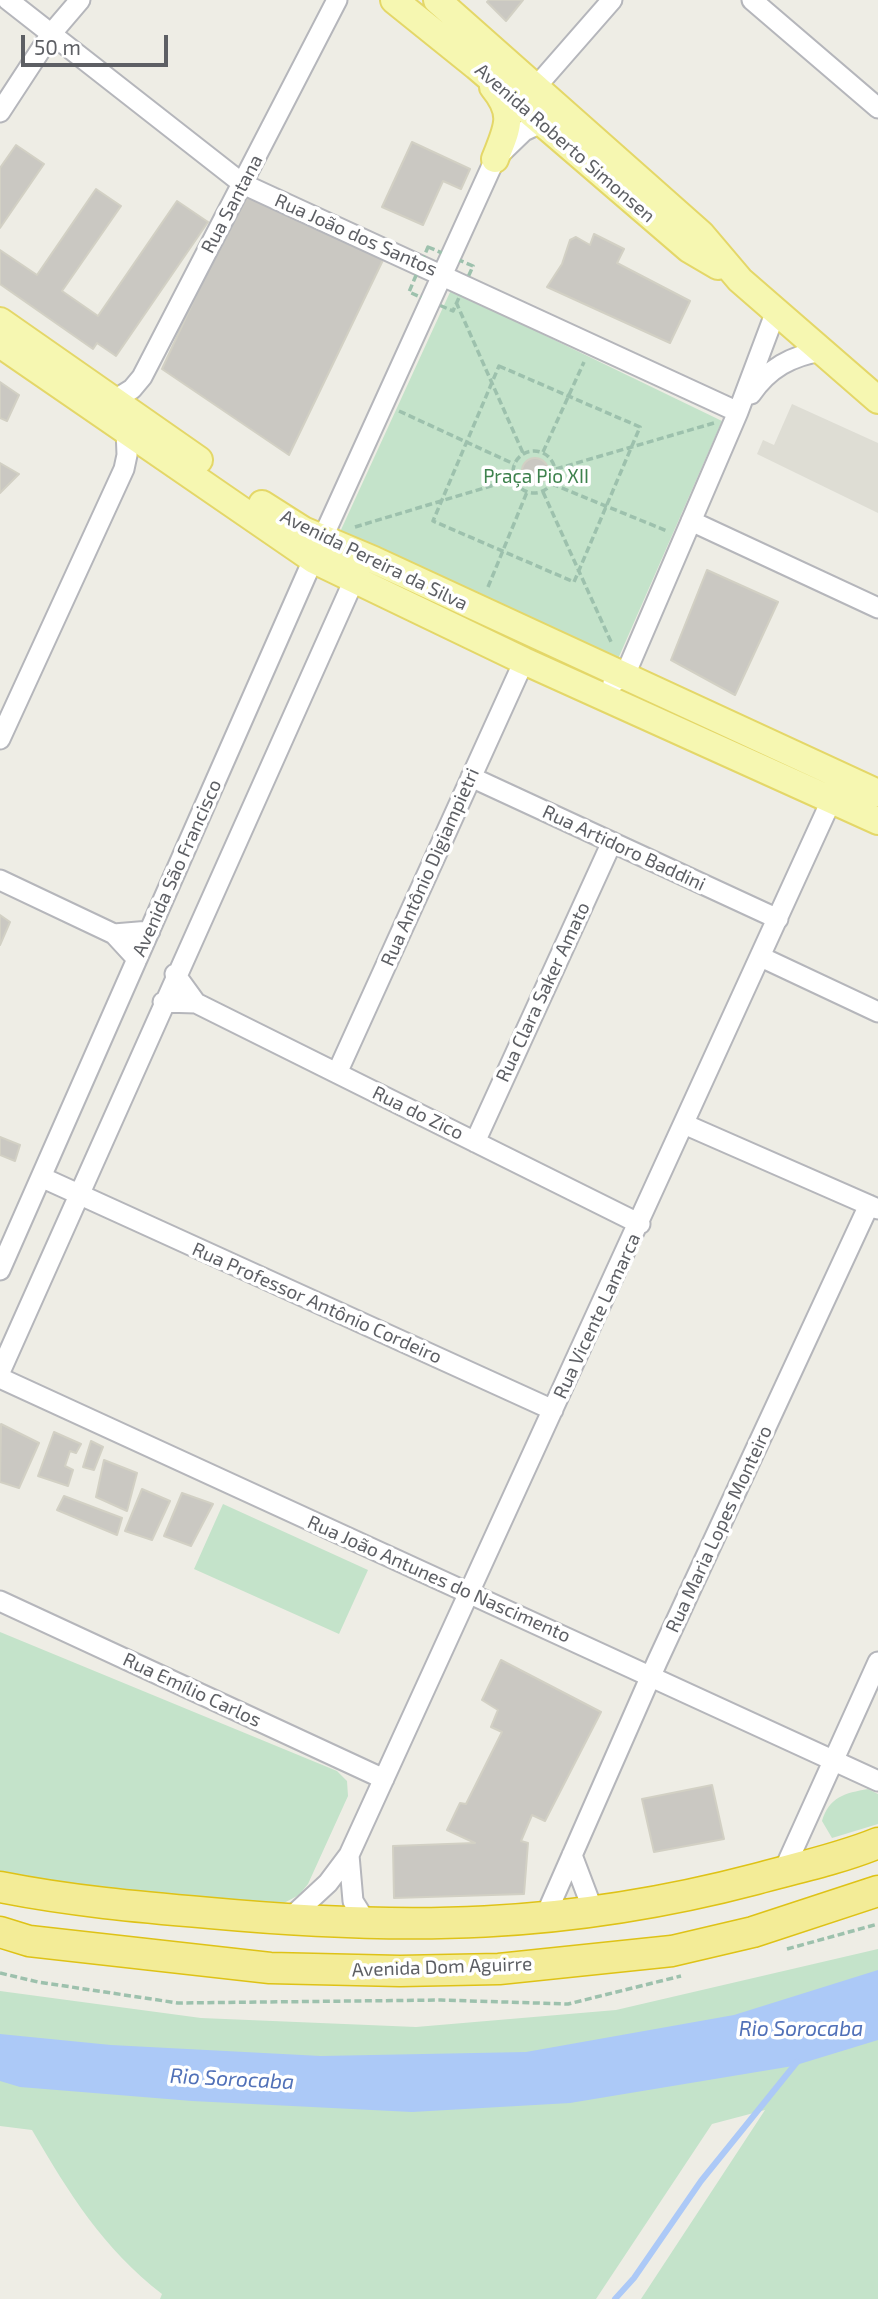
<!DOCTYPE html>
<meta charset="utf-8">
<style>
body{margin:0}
#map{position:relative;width:878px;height:2299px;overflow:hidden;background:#eeede5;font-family:"Exo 2",sans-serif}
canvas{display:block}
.scale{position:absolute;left:21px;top:35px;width:147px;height:32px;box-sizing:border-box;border:4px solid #5d5f64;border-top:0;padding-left:9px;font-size:21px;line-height:24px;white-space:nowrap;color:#5d5f64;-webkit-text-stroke:5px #fff;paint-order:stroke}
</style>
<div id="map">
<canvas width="878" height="2299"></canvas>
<div class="scale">50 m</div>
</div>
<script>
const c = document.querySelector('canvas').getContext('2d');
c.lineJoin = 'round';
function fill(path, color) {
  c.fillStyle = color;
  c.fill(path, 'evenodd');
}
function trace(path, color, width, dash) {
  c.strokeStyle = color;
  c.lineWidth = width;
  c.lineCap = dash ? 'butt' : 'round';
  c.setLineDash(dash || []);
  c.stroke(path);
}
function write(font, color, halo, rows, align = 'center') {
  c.font = font + ' "Exo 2",sans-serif';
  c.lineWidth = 7;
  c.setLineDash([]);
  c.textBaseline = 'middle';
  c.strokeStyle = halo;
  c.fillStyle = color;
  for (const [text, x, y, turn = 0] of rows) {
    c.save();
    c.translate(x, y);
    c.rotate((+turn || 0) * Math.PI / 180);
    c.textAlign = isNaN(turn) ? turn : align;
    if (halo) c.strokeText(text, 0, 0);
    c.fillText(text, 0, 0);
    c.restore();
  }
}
fill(new Path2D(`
 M792,404l86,39v70l-121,-59 6,-14 11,5z`), '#deddd4');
fill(new Path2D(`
 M451,290l271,131 -104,238 -278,-127z
 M223,1504l145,66 -29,64 -145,-65z
 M0,1632l337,139 10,10 1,15 -40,88 -9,11 -17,9 -217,-18 -65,-11z
 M868,1789l10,5v30l-46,14 -10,-17c7,-24 23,-28 46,-32z
 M878,1949v350h-237l124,-189 -53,14 -116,175h-436l2,-5c-60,-47 -92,-99 -130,-164l-32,-4v-135l201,27 215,9 200,-17z`), '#c4e3ca');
fill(new Path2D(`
 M878,1970v70l-85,26 -223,37 -158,9 -220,-11 -172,-14 -20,-6v-47l111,11 210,11 205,-4 208,-37z`), '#acc9f7');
trace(new Path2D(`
 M615,2299l19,-21 67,-97 96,-119`), '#acc9f7', 6);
const building = new Path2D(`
 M489,0h34l-17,21 -19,-19z
 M412,142l58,27 -9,20 -18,-8 -20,44 -41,-18z
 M16,145l28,19 -44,64v-60z
 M96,189l25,17 -59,85 36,25 79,-115 31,21 -92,134 -19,-13 -4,6 -93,-65v-34l37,25z
 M244,192l140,66 -95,197 -127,-86z
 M594,234l30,15 -7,14 73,38 -20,42 -123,-56 15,-23 8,-24 6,-3 14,8z
 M0,382l19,13 -12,26 -7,-3z
 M522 471a13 13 0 1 1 26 0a13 13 0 1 1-26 0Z
 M0,463l19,11 -19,19z
 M707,570l71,32 -43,93 -64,-35z
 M0,915l10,7 -10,23z
 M0,1137l20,8 -5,16 -15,-6z
 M1,1424l38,19 -20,45 -19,-6z
 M54,1432l27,12 -5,9 -6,-2 -5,15 8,4 -5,16 -30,-10z
 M91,1441l12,6 -9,23 -11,-3z
 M104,1460l33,13 -10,38 -31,-14z
 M142,1489l28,12 -18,39 -27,-9z
 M182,1493l31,11 -22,42 -27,-10z
 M64,1496l58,22 -5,17 -60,-25z
 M501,1660l100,52 -56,109 -13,-6 -11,26 7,2 -4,51 -130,4 -1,-52 82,-3 -28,-13 13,-27 6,1 36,-72 -11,-5 7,-17 -16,-10z
 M712,1785l12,54 -70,13 -12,-53z`);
fill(building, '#cac8c2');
trace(building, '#d2d0c4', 2);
const minor = new Path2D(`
 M8,0l235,184 495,228
 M752,0l126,108
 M535,88l77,-88
 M0,112l51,-78 29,-34
 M751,394c18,-26 40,-38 71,-43
 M116,399l16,-10 10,-12 195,-377
 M691,521l187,87
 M613,683l12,-8 113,-263 38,-101
 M0,739l124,-270 3,-14 -1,-26
 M471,777l307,142
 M0,880l114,54
 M761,957l117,55
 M137,959l-23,-25 36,-3
 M163,1002l33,1 -21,-29
 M196,1003l444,221
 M337,1073l187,-412
 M684,1124l194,85
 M475,1142l137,-300
 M41,1177l512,233
 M0,1270l323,-733 172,-378 29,-28 19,-9
 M0,1372l354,-792
 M0,1378l878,403
 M0,1601l384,178
 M349,1855l487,-1065
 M572,1855l22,58
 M783,1872l95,-210
 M544,1919l113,-257 212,-457
 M287,1921l41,-38 21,-28 4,46 15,24`);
const major = new Path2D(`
 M394,0l82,66 213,183 29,17
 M437,0l264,234 39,46 138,120
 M493,87c23,28 14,41 2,72
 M0,321l199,139
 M0,344l314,216 210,101 354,160
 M262,504l41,26 71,30 504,233`);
const highway = new Path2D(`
 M0,1887c70,14 139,20 210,26 195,18 356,16 546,-34 40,-11 83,-20 122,-36
 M0,1932l29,9 241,27 130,3 99,-2 173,-18 81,-19 125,-41`);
trace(minor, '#b5b6bb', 23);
trace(major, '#e4d768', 30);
trace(highway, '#dec216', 33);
trace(new Path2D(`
 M428,247l45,19 -20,45 -44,-19z
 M456,302l67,151
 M499,366l141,61 -66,155 -141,-61z
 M399,411l115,53
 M513 472a21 21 0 1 1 42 0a21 21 0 1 1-42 0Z
 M543,452l41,-90
 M556,469l158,-46
 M552,484l115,47
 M543,492l69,152
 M355,527l159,-48
 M488,587l39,-95
 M787,1949l91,-25
 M0,1973l38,9 140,21 263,-3 127,4 113,-28`), '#9dc1ad', 3.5, [7, 3.5]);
trace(minor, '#fff', 19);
trace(major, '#f6f7b1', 26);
trace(highway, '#f3ec97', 30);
write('19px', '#5d5f64', '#fff', [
 ["Avenida Roberto Simonsen",565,143,41],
 ["Rua Santana",232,204,-62],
 ["Rua João dos Santos",356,235,24],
 ["Avenida Pereira da Silva",374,560,26],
 ["Rua Artidoro Baddini",624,848,25],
 ["Rua Antônio Digiampietri",430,867,-66],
 ["Avenida São Francisco",177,868,-66],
 ["Rua Clara Saker Amato",543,992,-65],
 ["Rua do Zico",418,1113,26],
 ["Rua Professor Antônio Cordeiro",317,1303,24],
 ["Rua Vicente Lamarca",597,1316,-65],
 ["Rua Maria Lopes Monteiro",719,1529,-65],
 ["Rua João Antunes do Nascimento",439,1579,24],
 ["Rua Emílio Carlos",192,1690,25],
 ["Avenida Dom Aguirre",442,1967,-2]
]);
write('19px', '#3e824d', '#fff', [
 ["Praça Pio XII",536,477]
]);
write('italic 21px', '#5171b8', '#fff', [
 ["Rio Sorocaba",801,2029],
 ["Rio Sorocaba",232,2079,3]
]);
</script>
